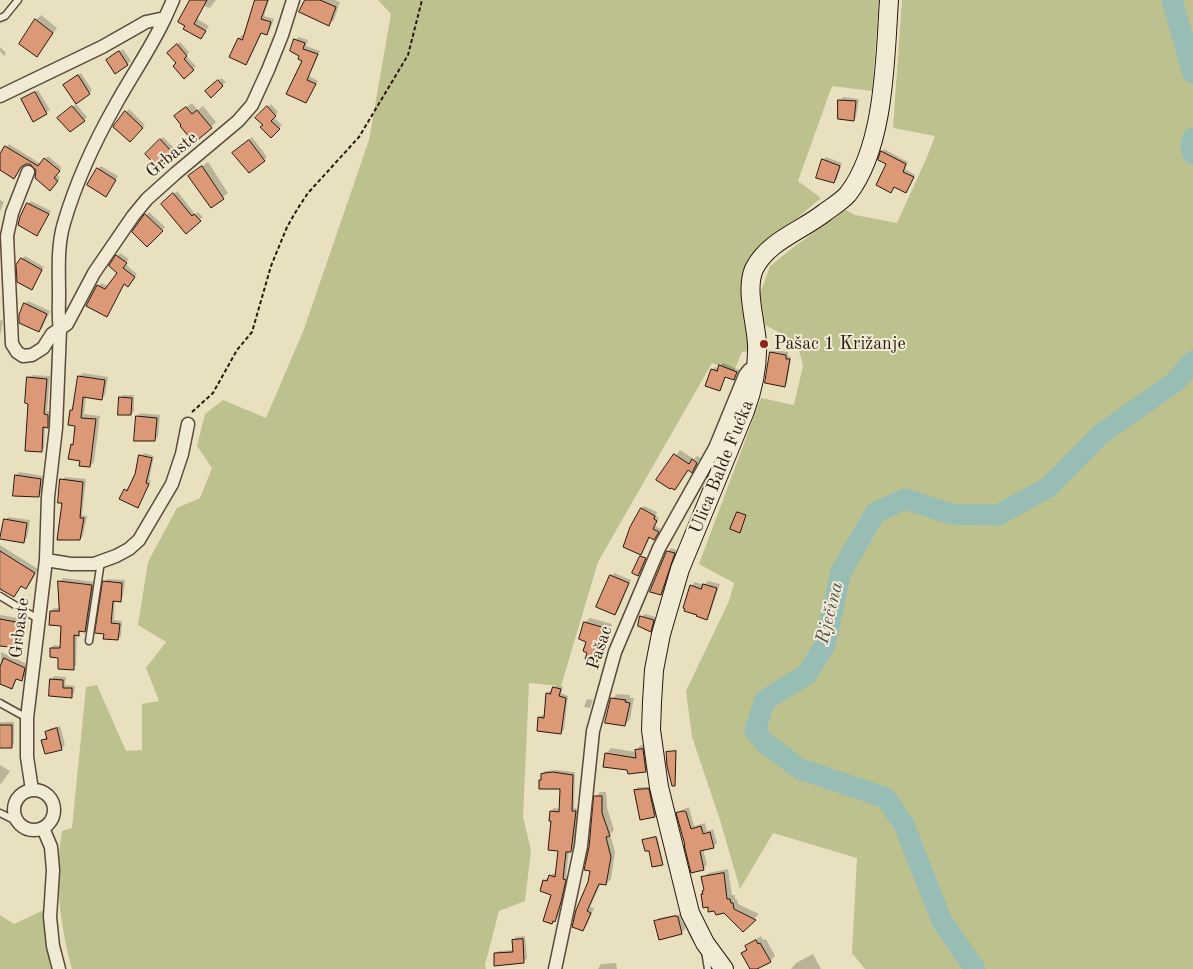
<!DOCTYPE html>
<meta charset="utf-8">
<style>
body{margin:0}
canvas{display:block;background:#e9e0c0}
</style>
<canvas width="1193" height="969"></canvas>
<script>
const c = document.querySelector('canvas').getContext('2d');
c.lineJoin = 'round';
function fill(path, color) {
  c.fillStyle = color;
  c.fill(path, 'evenodd');
}
function trace(path, color, width, dash) {
  c.strokeStyle = color;
  c.lineWidth = width;
  c.lineCap = dash ? 'butt' : 'round';
  c.setLineDash(dash || []);
  c.stroke(path);
}
function write(font, color, halo, rows, align = 'center') {
  c.font = font + ' "Old Standard TT",serif';
  c.lineWidth = 4;
  c.setLineDash([]);
  c.textBaseline = 'middle';
  c.strokeStyle = halo;
  c.fillStyle = color;
  for (const [text, x, y, turn = 0] of rows) {
    c.save();
    c.translate(x, y);
    c.rotate((+turn || 0) * Math.PI / 180);
    c.textAlign = isNaN(turn) ? turn : align;
    if (halo) c.strokeText(text, 0, 0);
    c.fillText(text, 0, 0);
    c.restore();
  }
}
fill(new Path2D(`
 M378,0h501l-7,91 -40,-5 -34,95 23,17 -69,58 -8,24 5,71 -7,1 -8,19 -22,-8 -114,199 -37,124 -32,-3 -6,134 8,33 -6,51 -26,10 -14,54 1,4h-414c-12,-44 -18,-92 -10,-138l10,-3 14,-141 11,-2 29,66 16,-1v-46l17,-3 -13,-33 20,-26 -28,-17 10,-63 29,-54 23,-10 12,-30 -15,-22 8,-32 18,-14 43,18 38,-89 65,-189 22,-126z
 M902,0h291v969h-328l-13,-16 5,-95 -84,-25 -33,56 -20,-69 -28,-83 -6,-46 43,-90 5,-18 -35,-19 62,-166 33,7 9,-39 -6,-24 -32,-17 -5,-31 10,-28 25,-20 51,-36 9,5 42,8 30,-66 8,-21 -42,-8z
 M44,910l10,59h-54v-54l14,9z`), '#bcc18e');
fill(new Path2D(`
 M192,0h24l-6,8 -6,-2 -7,13 12,7 -8,12 -16,-9z
 M257,0h12l-5,16 10,3 -4,11 -3,3 -5,-1 -13,28 -3,3 -7,-25 3,-3 2,1z
 M306,0h29l5,2 -6,18 -5,4z
 M41,15l16,13 -20,28 -1,-36z
 M299,37l9,3 -2,6 14,5 -11,25 9,5 -12,21 -2,-42 -9,-20z
 M180,42l9,10 -3,4 10,10 -12,11 -7,-14 -9,-10z
 M0,47l6,6 -2,3 -4,-5z
 M123,49l8,12 -15,11 -5,-15z
 M81,73l11,17 -3,3 -21,-11z
 M221,78l5,4 -15,14 -5,-5z
 M38,90l12,20 -16,10 -11,-21z
 M843,97l16,2 -3,18 -3,3 -13,-20z
 M192,103l6,7 5,-4 13,16 -5,5 -30,-16z
 M76,104l11,13 -3,3 -22,-5z
 M271,104l7,8 -5,5 9,8 -11,11 -6,-11 -8,-7z
 M129,109l16,16 -15,15 -4,-28z
 M163,137l13,13 -17,17 -12,-13z
 M252,137l15,20 -18,15 -12,-22z
 M9,144l32,20 7,-8 14,12 -6,6 4,4 -7,8 -21,-23h-6l-3,2 -6,9 -17,-5v-12z
 M884,149l24,13 -3,7 10,6 -9,16 -11,-5 -4,5 -3,-27 -9,-5z
 M826,157l16,6 -5,16 -3,3 -11,-22z
 M208,162l20,31 -17,13 -22,-30z
 M101,166l17,10 -12,19 -8,-26z
 M177,191l18,23 3,-2 5,5 -17,15 -20,-31z
 M0,200l4,2 -4,10z
 M31,201l20,10 -14,23 -9,-30z
 M149,212l16,15 -17,18 -14,-13z
 M120,253l9,6 -4,5 12,10 -6,8 -6,1 -18,33 -9,-30 3,-3 7,3 11,-14 -9,-6z
 M25,256l19,11 -12,21 -10,-29z
 M28,301l22,10 -8,17 -3,3 -14,-27z
 M0,320l3,1 -3,15z
 M774,350l14,2v4l3,1 -4,26 -3,2 -17,-3 4,-30z
 M723,363l16,7 -5,9 -8,-3 -6,13 -8,-19 3,-3 4,2z
 M83,373l25,4 -3,18 -4,4 -15,-3 -2,18 16,2 -6,46 -4,4 -9,-6 -9,-15 3,-2 1,-18 -5,-15 3,-2 5,-31z
 M32,375l18,1 -3,35 4,1 -1,11 -5,3 -1,22 -3,3 -11,-49 -2,-24z
 M123,395h11v16l-3,3 -11,-16z
 M140,413l20,2 -2,22 -4,3 -17,-23z
 M680,450l14,9 3,-3 4,2 -9,13 -3,-2 -14,19 -17,-8z
 M144,453l10,3 -5,24 2,1 -11,22 -3,4 -12,-17 3,-3 2,1 6,-14 5,-18z
 M19,472l25,4 -2,16 -3,3 -23,-20z
 M65,477l21,2 -4,36 5,1 -4,20 -3,3 -16,-37 -2,-22z
 M644,506l13,6 -1,4 3,2 -4,8 6,3 -7,9 -3,-2 -10,18 1,-45z
 M8,517l22,3 -3,18 -3,3 -19,-21z
 M0,545l38,24 -8,15 -4,3 -4,-2 -8,11 -10,-6h-4z
 M671,548l6,2 -13,41 -3,3 7,-42z
 M614,573l17,7 -13,31 -3,3 -3,-38z
 M63,578l32,4 -7,45 -11,7 -1,31 -3,3 -22,-20 3,-3 7,1 1,-21 -11,-14 3,-3h6v-26z
 M107,579l18,1 -2,17 -3,3h-5l-1,20 8,1 -1,15 -3,3 -13,-1 -1,-56z
 M708,581l12,3 -10,30 -4,4 -15,-32 4,-4 9,3z
 M645,614l11,3 -3,10 -3,3 -9,-13z
 M0,615l24,4 -2,24 -3,4 -19,-2z
 M590,618l22,6 -11,32 -5,5 -7,-9 -4,-30z
 M1,652l26,12 -2,12 -3,3 -5,-1 -5,9 -12,-5z
 M54,676l12,1 -1,8 10,1 -1,7 -3,3 -20,-17z
 M557,685l6,2 -2,6 7,3 -4,34 -3,2 -22,-14 3,-3h3l2,-22 3,-2h2z
 M617,694l13,1v3h4l-4,21 -5,6 -13,-26z
 M587,699l6,1 -3,8 -6,-1z
 M0,722h14v21l-3,4 -11,-1z
 M60,726l5,19 -3,3 -20,-8 5,-3 -1,-5 3,-3z
 M648,744l3,22 -5,5 -18,-3 -22,-14 5,-6 25,4v-2l5,-5z
 M668,751h8l-1,34 -8,-33z
 M0,765l10,6 -9,13 -1,-1z
 M557,770l18,2 -1,36 5,1 -5,39 -3,3h-2l-3,25 2,1 -10,40 -7,6 1,-29 -8,-13 3,-3h2l4,-5 3,1 3,-24 -8,-39 3,-3 6,1 1,-21 -19,-14 3,-3z
 M638,787h13l7,26 -3,3 -14,2 -5,-28z
 M600,792h6l1,16 7,22 -4,4 5,18 -4,27 -5,5 -5,-1 -11,24 4,1 -7,17 -4,5 8,-60 -1,-23 6,-50z
 M689,807l5,19 11,-3 2,8 6,-2 4,14 -4,4 -10,2 4,16 -4,4 -25,-55 4,-4z
 M657,836l6,27 -1,1 -18,-24z
 M728,869l4,26h3v4h2l1,5 21,10 -16,16 -18,-19 -16,-5 -7,-12 3,-5 -2,-11 5,-5z
 M680,914l3,9 1,-1 10,20 -1,1 -7,-15 -5,5 -25,-12 3,-3z
 M525,936l2,22 -3,3 -29,-7 3,-3 16,-1 -1,-10 3,-3z
 M761,936l2,4 3,-1 9,17 -5,5 -19,8 -8,-16 9,-11z
 M813,954l8,15h-30l5,-6z
 M616,963l1,6h-19l3,-5z`), '#0003');
trace(new Path2D(`
 M1172,0l21,73
 M1193,138l-2,8 2,8
 M975,969l-33,-48 -38,-96 -18,-27 -86,-29 -35,-26 -10,-12 10,-31 42,-26 18,-29 16,-73 34,-59 30,-14 46,15 47,1 51,-28 52,-53 74,-52 18,-21`), '#97bdb5', 21);
const building = new Path2D(`
 M190,0h17l-13,24 12,7 -5,8 -18,-10 2,-3 -7,-4z
 M255,0h13l-7,19 10,3 -4,13 -6,-2 -15,32 -17,-8 9,-19 4,2z
 M305,0h15l16,7 -7,19 -30,-14z
 M35,19l18,14 -16,24 -18,-13z
 M294,39l11,4 -2,6 15,5 -11,26 9,4 -10,19 -20,-9 16,-33 -4,-2 1,-3 -9,-5z
 M177,44l10,12 -3,3 10,11 -10,9 -11,-13 3,-3 -9,-10z
 M119,51l9,14 -13,9 -9,-14z
 M78,75l12,19 -14,10 -13,-19z
 M218,80l5,6 -12,12 -6,-7z
 M35,92l12,22 -14,8 -12,-23z
 M838,100l18,1 -2,20 -16,-2z
 M72,106l13,15 -15,11 -13,-14z
 M267,106l9,10 -5,5 9,8 -9,9 -11,-11 3,-2 -8,-7z
 M186,107l6,7 5,-4 15,18 -18,15 -14,-17 1,-1 -7,-9z
 M125,111l18,17 -13,14 -17,-15z
 M160,139l14,15 -15,15 -14,-15z
 M249,140l16,21 -16,12 -17,-20z
 M5,146l33,20 6,-8 16,13 -6,7 4,3 -8,10 -15,-13 1,-8 -6,-6h-4l-5,3 -7,12 -14,-9v-16z
 M881,151l25,13 -3,8 11,5 -8,16 -12,-6 -3,6 -15,-8 10,-21 -8,-4z
 M822,159l18,7 -6,17 -18,-5z
 M202,166l22,33 -13,9 -23,-32z
 M97,168l19,12 -10,17 -19,-12z
 M173,193l19,23 2,-2 7,7 -15,13 -25,-30z
 M27,203l22,11 -12,22 -19,-11 2,-8z
 M145,214l18,17 -16,16 -15,-15z
 M116,255l11,8 -4,5 12,9 -7,10 -4,-3 -17,33 -21,-11 11,-21 8,4 12,-16 -8,-7z
 M21,258l21,12 -10,20 -15,-8 -1,-17z
 M24,303l23,11 -8,18 -20,-9v-8z
 M770,352l16,3v4h4l-5,28 -20,-4z
 M719,365l18,7 -3,8 -9,-3 -5,14 -15,-5 6,-17 6,2z
 M78,376l27,4 -3,20 -19,-3 -2,21 15,1 -6,48 -11,-1 1,-5 -12,-2 3,-15 2,1 2,-19 -7,-1 2,-15h2z
 M27,377l20,2 -3,35 4,1v13l-5,-1 -1,25 -17,-1 3,-47 -3,-1z
 M119,397l13,1 -1,17h-13z
 M136,416l21,2 -2,23h-21z
 M674,454l15,10 3,-5 5,4 -5,10 -4,-3 -13,20 -4,-2 -1,1 -14,-9z
 M139,455l13,3 -6,25 3,1 -11,24 -19,-9 5,-10 3,2 8,-17z
 M15,475l26,4 -2,18 -26,-1z
 M60,479l23,3 -3,36h4l-4,22h-23l5,-37h-4z
 M641,508l14,8 -1,3 3,2 -4,8 6,3 -5,8 -5,-3 -8,18 -18,-8 7,-20z
 M737,512l9,3 -6,18 -10,-4z
 M4,519l23,4 -3,20 -24,-4z
 M0,551l35,22 -9,16 -5,-3 -7,11 -14,-8z
 M667,551l8,2 -14,42 -11,-3z
 M640,556l6,2 -8,18 -6,-3z
 M610,575l19,8 -14,32 -19,-8z
 M58,581l34,4 -7,47 -6,-1v5l-5,-1v35l-16,-1v-11l-8,-1v-9h10l1,-22 -12,-1 1,-14h9z
 M103,581l19,2 -1,19 -8,-1 -2,22 9,1 -2,16 -15,-1 1,-5 -9,-1z
 M703,584l14,4 -10,32 -11,-4 1,-1 -13,-4 1,-2 -2,-1 7,-23 11,4z
 M640,616l14,4 -3,12 -13,-6z
 M0,619l21,4 -2,25 -19,-2z
 M584,622l25,7 -12,33 -12,-3 2,-6 -4,-2 3,-9 -7,-3z
 M4,658l21,10 -3,13 -6,-2 -4,10 -12,-5v-17z
 M50,679l13,1v8h9v10l-23,-2z
 M553,687l8,2 -2,7 7,2 -5,36 -24,-3 1,-14 6,1 2,-25 4,1z
 M611,698l15,2 -1,2 5,1 -5,23 -20,-3z
 M0,725h12v23h-12z
 M57,728l5,22 -17,4 -4,-14 6,-1 -2,-7z
 M643,749l3,23 -18,2 -1,-4 -24,-3 2,-14 31,5 -1,-8z
 M676,751l-1,35h-3l-5,-20 -1,-14z
 M553,772l20,3 -1,36h4l-5,41h-5l-3,27 3,1 -5,22 -6,20 -2,-1 -1,3 -9,-3 8,-26 -11,-4 3,-11 4,1 2,-6 6,2 3,-26 -10,-1 3,-29h-2l1,-10 9,1 1,-23h-21v-9h2v-6z
 M649,789l6,28 -15,3 -6,-30z
 M594,796h8v17l8,23 -4,1 5,20 -5,28 -7,-1 -12,27 4,2 -8,18 -11,-4 4,-17 12,-28 2,-11 -6,-1 5,-23z
 M684,811l2,1 5,17 10,-3 2,8 7,-2 4,16 -14,3 4,19 -9,2 -4,1 -7,-28h1l-9,-32z
 M656,837l7,28 -11,2 -3,-16h-4l-3,-11z
 M724,873l3,26h3l1,4h2l1,6 22,11 -13,12 -19,-19 -8,2 -2,-4 -6,1v-5l-5,1 -2,-14h2l-1,-3 2,-1 -3,-13z
 M675,916l3,1 4,17 -23,6 -5,-19z
 M523,939l1,24 -30,3v-13l19,-1 -1,-12z
 M756,940l2,4 2,-1 11,19 -14,7h-7l-9,-16 6,-3 -2,-4z`);
fill(building, '#db9977');
trace(building, '#2a180e', 1);
const service = new Path2D(`
 M0,18l5,-2 13,-16
 M0,596l38,23
 M89,641l12,-80
 M0,703l27,15
 M0,813l18,9
 M705,951l3,18`);
const minor = new Path2D(`
 M165,18l8,-18
 M0,96l102,-49 44,-25 19,-4c-14,30 -33,57 -49,86 -21,37 -40,78 -52,119 -7,23 -5,49 -5,72 0,12 -1,23 1,35l-4,98 -8,69 -2,63 -19,158v39l5,33
 M28,172l-16,41 -5,23 5,108 5,8 6,4 9,-1 11,-7 9,-14 15,-10 27,-51 39,-57 14,-17 29,-26 62,-52 14,-16 16,-35 14,-35 11,-35
 M46,560l25,4h23l22,-8 13,-7 10,-9 33,-56 10,-30 6,-30
 M14 810a20 20 0 1 1 40 0a20 20 0 1 1-40 0Z
 M43,828l8,19 2,23 -3,47 3,29 6,23
 M555,969l26,-123 12,-115 22,-79 44,-104 56,-100 30,-73 4,-5 7,-4`);
const secondary = new Path2D(`
 M724,969l-19,-26 -15,-30 -31,-126 -8,-57 1,-28 2,-32 7,-36 19,-65 65,-158c8,-22 13,-43 12,-67 -1,-22 -12,-54 -3,-75 14,-28 47,-38 70,-56 8,-6 18,-12 24,-19 37,-48 37,-135 41,-194`);
trace(service, '#5a4a3a', 9);
trace(minor, '#5a4a3a', 15);
trace(secondary, '#2a180e', 20);
trace(new Path2D(`
 M192,412l21,-19 24,-43 15,-18 19,-66 16,-39 11,-19 10,-15 51,-56 49,-82 14,-55`), '#2a180e', 2, [4, 2.5]);
trace(service, '#f1ebd6', 6);
trace(minor, '#f1ebd6', 12);
trace(secondary, '#f1ebd6', 18);
for (const [x, y, r, color] of [
 [764,344,5,"#8f2418"]
]) {
  const dot = new Path2D();
  dot.arc(x, y, r, 0, 2 * Math.PI);
  c.fillStyle = color;
  c.fill(dot);
  trace(dot, '#f1ebd6', 2);
}
write('18px', '#2a180e', '#f1ebd6', [
 ["Grbaste",172,155,-40],
 ["Ulica Balde Fućka",722,467,-68],
 ["Grbaste",20,628,-83],
 ["Pašac",600,648,-71]
]);
write('18px', '#2a180e', '#f1ebd6', [
 ["Pašac 1 Križanje",774,344]
], 'left');
write('italic 19px', '#505248', '#f1ebd6', [
 ["Rječina",830,613,-76]
]);
</script>
